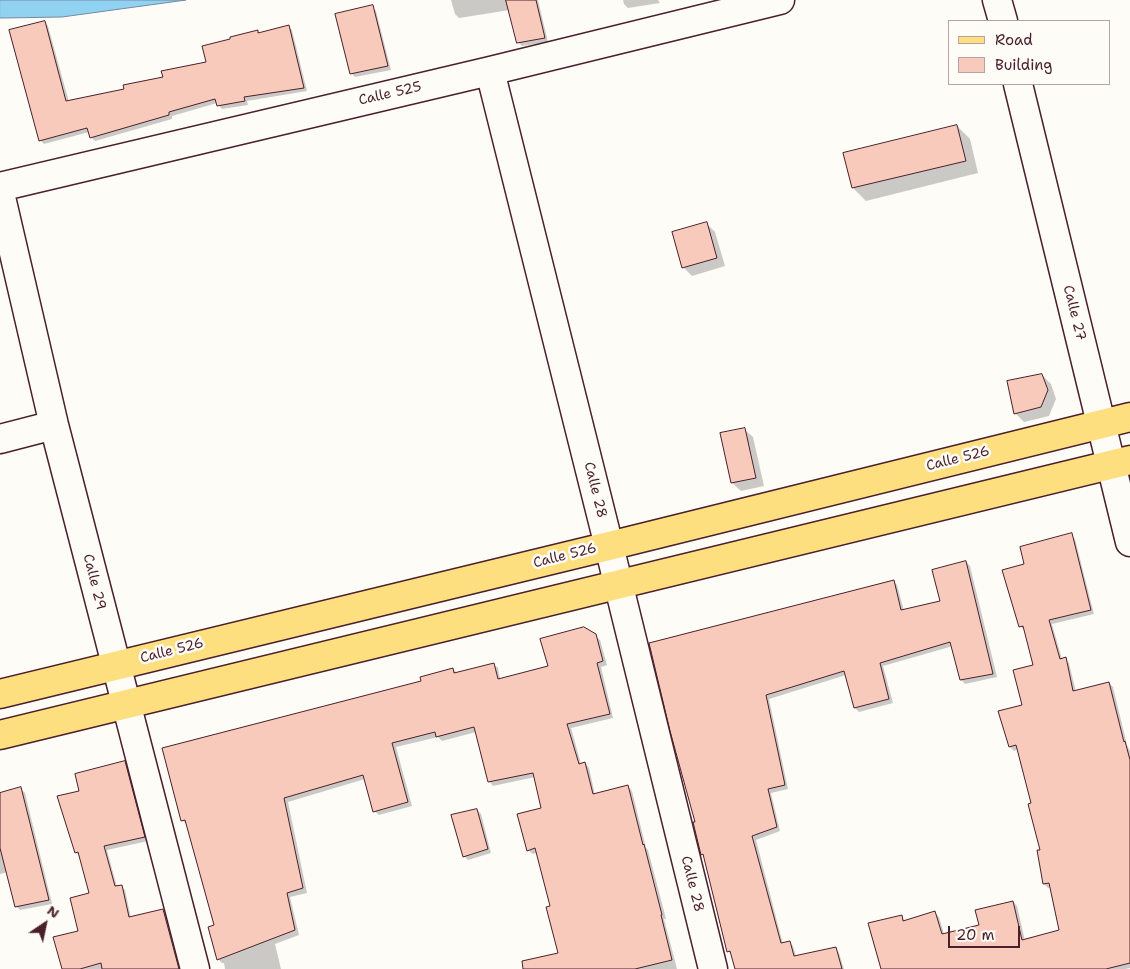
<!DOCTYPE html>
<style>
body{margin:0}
#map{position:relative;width:1130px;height:969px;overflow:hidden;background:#fdfcf7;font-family:"Shantell Sans",sans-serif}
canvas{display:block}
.legend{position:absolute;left:948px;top:20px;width:162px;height:65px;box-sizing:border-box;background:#fdfcf7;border:1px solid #b5a4a5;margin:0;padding:6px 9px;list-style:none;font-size:15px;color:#4a1f2b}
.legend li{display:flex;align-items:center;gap:10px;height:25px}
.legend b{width:25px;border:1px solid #b5a4a5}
.north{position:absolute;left:20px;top:899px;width:50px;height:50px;-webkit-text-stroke:4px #fdfcf7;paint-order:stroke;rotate:34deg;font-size:14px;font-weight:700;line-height:20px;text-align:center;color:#4a1f2b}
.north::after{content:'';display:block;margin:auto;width:18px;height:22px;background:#4a1f2b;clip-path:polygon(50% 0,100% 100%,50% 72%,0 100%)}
.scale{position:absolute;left:948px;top:926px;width:72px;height:22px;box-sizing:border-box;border:2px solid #4a1f2b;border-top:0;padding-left:6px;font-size:15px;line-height:18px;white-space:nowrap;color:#4a1f2b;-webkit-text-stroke:4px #fdfcf7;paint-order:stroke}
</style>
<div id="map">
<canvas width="1130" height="969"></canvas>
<ul class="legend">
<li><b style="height:6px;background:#fedf80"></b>Road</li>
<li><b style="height:14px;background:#f8cabc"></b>Building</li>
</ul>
<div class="north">N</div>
<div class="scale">20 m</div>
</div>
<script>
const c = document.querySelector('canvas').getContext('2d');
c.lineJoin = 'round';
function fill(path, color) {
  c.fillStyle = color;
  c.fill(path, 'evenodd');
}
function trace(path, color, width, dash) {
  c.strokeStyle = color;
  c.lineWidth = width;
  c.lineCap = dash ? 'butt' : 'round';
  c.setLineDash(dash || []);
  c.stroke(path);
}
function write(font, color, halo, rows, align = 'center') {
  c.font = font + ' "Shantell Sans",sans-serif';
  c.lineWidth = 5;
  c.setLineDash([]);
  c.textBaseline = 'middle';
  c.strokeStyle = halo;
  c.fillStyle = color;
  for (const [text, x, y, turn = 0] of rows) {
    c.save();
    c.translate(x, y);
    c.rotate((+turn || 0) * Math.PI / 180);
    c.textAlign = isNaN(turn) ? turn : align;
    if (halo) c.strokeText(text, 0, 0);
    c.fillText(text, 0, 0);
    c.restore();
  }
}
const water = new Path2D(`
 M0,0h186l-124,17 -59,1h-3z`);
fill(water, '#91d1f2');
trace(water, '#758aa2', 1);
fill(new Path2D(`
 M451,0h87l10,42 -26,4 -4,-4 -8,-32 -51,8 -4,-4z
 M623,0h35l2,3 -32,5 -4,-4z
 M372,7l4,4 15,59 -36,7 -4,-4z
 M45,22l3,4 21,76 56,-12 83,-27 49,-31 2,2 29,-8 4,4 15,61 -60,10 1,4 -26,4 -5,-6 -45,13v3l-77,22 -4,-4 -2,-5 -45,12 -4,-4z
 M957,126l13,13 8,34 -112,28 -13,-13z
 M707,224l8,8 10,34 -33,10 -9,-9z
 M1042,375l9,9 5,15 -7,17 -25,6 -8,-8 -8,-32z
 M744,429l9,8 11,49 -23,5 -9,-8z
 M1071,535l4,4 19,75 -42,10 10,35h3l4,4 7,29 33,-9 4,4 14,58 3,6v217l-5,1h-243l19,-52 5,4 29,-8 4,4 5,17 37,-8 32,-24 4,4 8,35 36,-10 -10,-44 -3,1 -4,-4 -2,-34 -9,-46 -15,-55 -4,2 -4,-4 25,-81 -11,-36 -4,-4 6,-61z
 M966,562l4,4 27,111 -32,7 -4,-4 -8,-34 -70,20 10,37 -34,9 -4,-4 -9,-33 -77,24 19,90 -17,4 9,38 -24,9 27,104 6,-2 4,4 3,10 39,-7 4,4 5,16h-108l-4,-14 -4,-4 -23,-94 -3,-3 -5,-31 -25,-93 221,-149 4,4 7,26 38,-9z
 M595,635l5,5 7,25 -6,2 12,51 -42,10 10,36 4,-1 4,5 6,27 33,-9 4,5 14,57 2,2 18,69h-2l13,50h-118l1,-15 -8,-47 -15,-54 -4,1 -5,-4 15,-41 -8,-32 -42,9 -4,-5 -13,-49 -34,9 -4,-4 -42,10 16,59 -33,9 -5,-4 -9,-32 -77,23 19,91 -17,4 9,38 -24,9 6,25h-56l-1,-6h-2l-4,-4 -2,-33 -29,-101 -5,-5 240,-139 31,-12 4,4 36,-9 5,4 2,11 49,-12z
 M124,762l4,4 20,75 -41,9 10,37 4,-1 4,4 6,28 32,-8 4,4 14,55h-117l15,-37 11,-38 -10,-38 -4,-4 5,-60z
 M21,789l4,4 27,111 -32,6 -4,-4 -8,-34 -8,2v-80z
 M477,810l4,4 10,39 -23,7 -4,-4z`), '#0003');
const building = new Path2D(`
 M506,0h30l9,38 -28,5z
 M373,5l15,61 -38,8 -15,-60z
 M45,21l21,80 58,-12 -1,-4 40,-8 -2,-6 45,-9 -4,-16 28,-7v-2l28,-7v3l31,-8 15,63 -60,9 1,4 -28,5 -2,-7 -46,13v3l-79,23 -3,-10 -48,13 -30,-111z
 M957,125l9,36 -114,27 -9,-35z
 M707,222l10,36 -35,10 -10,-36z
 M1042,374l6,16 -7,17 -27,7 -7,-33z
 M745,428l11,50 -25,5 -11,-50z
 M1072,533l19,77 -42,10 11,39 6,-2 7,34 36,-9 15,60 1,-1 5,19v203l-24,6h-225l-13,-46 34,-8 1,6 32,-10 7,23 37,-9 -4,-15 38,-9 9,39 37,-10 -10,-47 -6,1 -6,-34h3l-12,-46 3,-1 -15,-58 -7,2 -11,-36 24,-6 -9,-35 20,-5 -10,-39 -4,1 -17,-57 22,-6 -4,-17z
 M966,561l27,113 -33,6 -10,-38 -70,21 9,36 -35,9 -10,-37 -78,24 19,90 -17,4 9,38 -25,9 29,107 9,-2 4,15 42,-9 6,22h-107l-5,-18 -3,1 -24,-98 -2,1 -8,-33h2l-25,-91 -21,-88 245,-63 7,30 39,-9 -8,-31z
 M584,627l12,7 7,27 -6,2 13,51 -43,10 12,40 6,-2 8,32 35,-9 15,60 1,-1 18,71h-1l11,45 -37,9h-112l-1,-8 36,-8 -12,-46 4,-1 -15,-58 -8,3 -10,-37 24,-6 -8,-35 -45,9 -14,-55 -38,10 -1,-5 -43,11 16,59 -35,10 -10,-37 -79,23 19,90 -16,5 8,37 -78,30 -9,-33 6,-2 -29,-105 -4,1 -19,-73 259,-67 -1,-4 33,-9 1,5 40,-10 4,16 50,-13 -8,-27z
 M125,761l20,76 -41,9 11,40 7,-1 7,32 34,-8 16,60h-77l-1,-6 -21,6h-18l-9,-32 25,-6 -8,-33 19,-5 -11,-41 -3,1 -18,-57 22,-5 -4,-17z
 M21,787l28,113 -34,7 -15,-59v-55z
 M477,809l11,40 -25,8 -12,-42z`);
fill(building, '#f8cabc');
trace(building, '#4a1f2b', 1);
const minor = new Path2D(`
 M997,0l6,21
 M490,71l119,475 104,423
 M1018,84l112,458
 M0,187l490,-116 290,-71
 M0,193l54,232 141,544
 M0,439l54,-14`);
const major = new Path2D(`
 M0,694l609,-148 521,-129
 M0,735l1130,-275`);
trace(minor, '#4a1f2b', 31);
trace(major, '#4a1f2b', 31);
trace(minor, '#fdfcf7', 28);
trace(major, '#fedf80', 28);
write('14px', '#4a1f2b', '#fdfcf7', [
 ["Calle 525",390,94,-13],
 ["Calle 27",1074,313,76],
 ["Calle 526",958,459,-14],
 ["Calle 28",595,490,76],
 ["Calle 526",565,556,-14],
 ["Calle 29",94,582,76],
 ["Calle 526",172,651,-14],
 ["Calle 28",692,884,76]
]);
</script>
